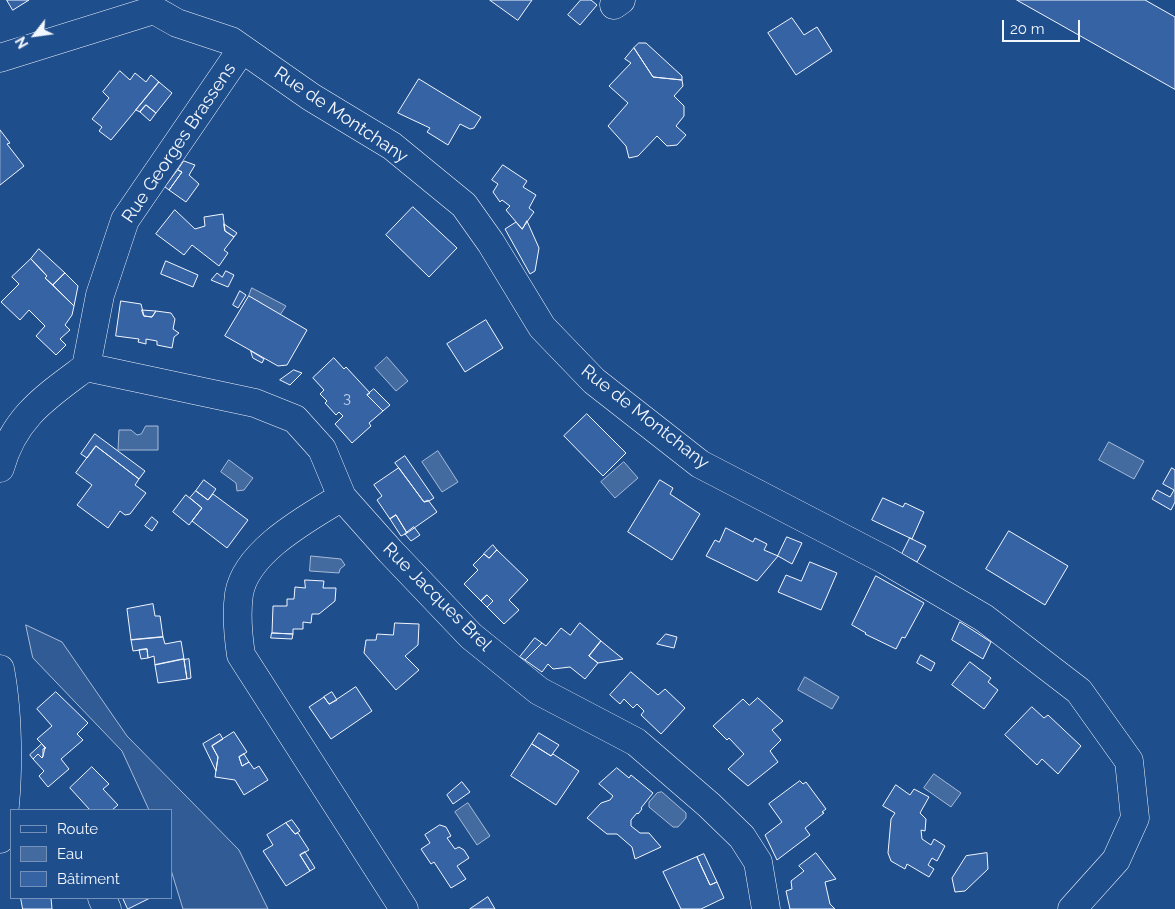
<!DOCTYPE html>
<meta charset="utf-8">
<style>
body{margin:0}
#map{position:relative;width:1175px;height:909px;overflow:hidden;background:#1f4e8c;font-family:Raleway,sans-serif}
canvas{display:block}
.legend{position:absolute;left:10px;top:809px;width:162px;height:90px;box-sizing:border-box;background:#1f4e8c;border:1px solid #7391ba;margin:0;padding:6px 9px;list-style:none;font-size:15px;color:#f2f6ff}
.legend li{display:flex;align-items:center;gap:10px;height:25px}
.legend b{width:25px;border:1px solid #7391ba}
.north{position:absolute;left:10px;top:10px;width:50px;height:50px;-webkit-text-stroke:4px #1f4e8c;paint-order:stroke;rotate:240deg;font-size:14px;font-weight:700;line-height:20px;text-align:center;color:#f2f6ff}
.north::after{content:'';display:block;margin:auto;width:18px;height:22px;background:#f2f6ff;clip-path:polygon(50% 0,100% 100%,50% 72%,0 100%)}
.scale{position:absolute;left:1002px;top:20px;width:78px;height:22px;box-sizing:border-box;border:2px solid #f2f6ff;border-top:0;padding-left:6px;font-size:15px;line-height:18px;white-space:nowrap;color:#f2f6ff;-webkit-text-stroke:4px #1f4e8c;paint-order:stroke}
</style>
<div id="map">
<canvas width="1175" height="909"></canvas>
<ul class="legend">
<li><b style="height:6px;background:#1f4e8c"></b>Route</li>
<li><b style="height:14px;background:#446ba0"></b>Eau</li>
<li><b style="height:14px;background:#3563a3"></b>Bâtiment</li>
</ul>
<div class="north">N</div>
<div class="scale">20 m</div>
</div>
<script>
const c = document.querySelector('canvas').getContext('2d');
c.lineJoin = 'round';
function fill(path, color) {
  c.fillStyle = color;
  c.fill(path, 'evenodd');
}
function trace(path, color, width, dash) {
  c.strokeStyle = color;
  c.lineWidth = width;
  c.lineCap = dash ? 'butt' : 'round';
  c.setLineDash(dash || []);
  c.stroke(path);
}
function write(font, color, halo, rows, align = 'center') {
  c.font = font + ' Raleway,sans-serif';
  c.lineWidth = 4;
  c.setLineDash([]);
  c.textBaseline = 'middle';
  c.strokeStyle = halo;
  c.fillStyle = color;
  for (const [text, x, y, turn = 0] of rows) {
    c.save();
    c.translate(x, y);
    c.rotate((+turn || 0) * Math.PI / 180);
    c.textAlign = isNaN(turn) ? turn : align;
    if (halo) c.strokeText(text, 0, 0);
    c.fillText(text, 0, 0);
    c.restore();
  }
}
const built = new Path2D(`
 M26,625l36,17 65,94 112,114 29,59h-85l-12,-39v-60h-22l-27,-59 -89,-93z`);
fill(built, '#305b95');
trace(built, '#a8bbd7', 1);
const water = new Path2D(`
 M252,288l34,18 -6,9 -31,-19z
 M387,357l21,24 -12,10 -21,-23z
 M146,426h12v24h-40l1,-20h12l6,5 4,-1z
 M1109,442l35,19 -10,18 -35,-19z
 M438,451l20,31 -16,10 -20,-30z
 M229,460l24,18 -9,12 -7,1 -1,-8 -15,-11z
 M624,462l14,16 -23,20 -14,-16z
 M311,556l30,3 4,6 -5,4 -1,4 -29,-2z
 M805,677l34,20 -7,12 -34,-19z
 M934,774l27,19 -10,14 -27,-19z
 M662,792l24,21v5l-8,9h-5l-24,-20v-5l8,-9z
 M468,803l22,33 -13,9 -22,-33z`);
fill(water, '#446ba0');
trace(water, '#a8bbd7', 1);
const building = new Path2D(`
 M7,0h22l-16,10z
 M490,0h42l-14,20z
 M581,0h10l6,5 -17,20 -12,-10z
 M1017,0h128l30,17v72z
 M792,18l12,17 13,-8 15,24 -36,24 -28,-42z
 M639,43h7l36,33v4l-29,-3 -19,-29z
 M634,48l19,29 29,3 1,6 -9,10 10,10v10l-8,10 10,9 -9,10 -10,1 -10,-10 -19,20 -9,2 -3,-12 -18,-20 20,-23 -19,-17 22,-23 -6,-4z
 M120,71l10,9 5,-7 11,9 5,-7 8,7 -48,58 -12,-9 3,-4 -10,-8 17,-21 -6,-6z
 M419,79l62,38 -7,11 -4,1 -10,-5 -12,21 -21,-13 3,-4 -32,-15z
 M159,82l13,11 -16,20 -10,-8 -6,7 -4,-2z
 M146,105l10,8 -6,8 -10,-9z
 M0,130l10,13 -3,1 17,22 -24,19z
 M184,161l11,4 -6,10 10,9 -13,18 -17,-12 13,-18 -4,-2z
 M503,165l24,16 -4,6 13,8 -7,13 5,4 -12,17 -16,-19 4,-4 -8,-6 -2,2 -7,-10 5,-8 -6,-4z
 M178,170l4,2 -13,18 -4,-3z
 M413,207l44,41 -28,29 -43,-42z
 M175,210l20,19 10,-3 -1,-9 19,-3 2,17 9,6 -10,13 4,3 -9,13 -27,-21 -8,10 -28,-21z
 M527,221l12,27 -4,23 -5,3 -25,-45 11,-7 6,7z
 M224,224l13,9 -3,4 -9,-6z
 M39,249l26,24 -12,12 -8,-7 2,-2 -16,-17z
 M31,259l16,17 -2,2 29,28 -2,9 -7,10 5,5 -10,9 6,6 -10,10 -20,-19 9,-10 -16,-16 -9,10 -19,-18 18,-18 -7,-7z
 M166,261l32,14 -5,12 -32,-13z
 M226,271l8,4 -6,12 -17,-7 6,-7 5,4z
 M65,273l13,13 -4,20 -21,-21z
 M240,291l6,4 -8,13 -5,-3z
 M249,296l58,34 -20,35 -9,1 -53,-30z
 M121,301l20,3 3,12 8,1 4,-6 15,2 4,6 -2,10 6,4 -5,4 -2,11 -15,-3v-4l-11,-2v5l-8,-2 1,-3 -23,-3z
 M142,310l14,1 -4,6 -8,-1z
 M486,320l17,28 -38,24 -18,-28z
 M251,351l13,8 -2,4 -9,-5z
 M334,358l10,11 2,-2 24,26 -3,2 16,16 -14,12 2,3 -19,17 -17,-19 8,-8 -4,-4 -3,3 -11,-12 2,-2 -7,-7 4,-4 -11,-12z
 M294,370l8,3 -12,12 -10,-5z
 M374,389l16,16 -7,6 -16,-16z
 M587,414l39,39 -23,23 -39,-40z
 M95,434l50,37 -6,8 -43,-33 -9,12 -6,-4z
 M96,446l43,33 -4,6 11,8 -16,21 -5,1 -5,-4 -12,17 -31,-23 15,-20 -16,-12z
 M405,456l29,42 -5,3 -5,1 -29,-39z
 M399,468l25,34 4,-2 9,12 -30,21 -11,-18 -6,4 -13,-19 5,-4 -8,-11z
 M1172,468l3,2v32l-4,8 -19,-11 5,-9 13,7 4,-7 -11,-6z
 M204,480l12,9 -8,11 -12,-9z
 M660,480l13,8 -3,6 30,20 -28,46 -44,-28z
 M196,491l12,9 5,-6 35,26 -21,28 -35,-27 10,-13 -12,-10z
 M186,495l16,13 -13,17 -16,-13z
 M883,498l20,9 2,-4 19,9 -12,27 -40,-19z
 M396,515l11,18 -6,3 -11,-17z
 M152,517l6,5 -6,9 -7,-5z
 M414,527l6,8 -9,6 -6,-7z
 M726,528l27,14 2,-4 12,6 -3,6 14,6 -21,25 -51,-25 9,-16 4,2z
 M1009,531l59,35 -23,39 -59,-36z
 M787,537l15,6 -10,21 -14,-8z
 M910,538l16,8 -9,16 -15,-8z
 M493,545l4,5 -8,8 -5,-4z
 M497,550l31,30 -19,20 10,10 -15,14 -17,-17 6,-6 -6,-6 -6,6 -17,-17 14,-14 -5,-5 11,-11 5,4z
 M810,562l27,11 -16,37 -43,-18 8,-17 15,6z
 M876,576l48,27 -19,35 -3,-1 -6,12 -31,-15 1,-1 -14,-8z
 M305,580l19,1 -1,7h13l-1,13 -16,13h-7l-1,9 -8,-1v7h-10v5l-21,-1 1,-27h14v-7h7l1,-12 10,1z
 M487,595l6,6 -6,6 -6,-6z
 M153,604l2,12h5l3,21 -32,3 -4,-31z
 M960,622l31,20 -8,17 -31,-19z
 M395,623l24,1 -1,21 -13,11 14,14 -23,20 -32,-37 2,-13h10l1,-6 16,1z
 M580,623l21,18 -12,15 9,7 -13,16 -15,-12 -17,2 -5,-5 -6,8 -17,-12 17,-17 4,3 15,-18 9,7z
 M272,633l21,1 -1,5 -21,-1z
 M666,634l11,3 -3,11 -17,-4z
 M163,637l2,7 16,-3 3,18 -29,6 -1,-9 -6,2 -1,-9 -14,2 -2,-11z
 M535,638l7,5 -17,17 -5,-3z
 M601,641l22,18 -25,4 -9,-7z
 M147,649l1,9 -7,1 -2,-9z
 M921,655l14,8 -4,8 -14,-8z
 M184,659l3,20 -29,4 -3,-18z
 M189,659l2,19 -4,1 -3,-19z
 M970,662l21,16 -3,4 10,8 -14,19 -32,-24z
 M631,672l27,23 7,-6 20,19 -24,26 -20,-19 3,-4 -7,-7 -4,4 -9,-9 -4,5 -10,-9z
 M356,687l16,24 -41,28 -22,-32 15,-10 5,7z
 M56,692l32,31 -11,11 6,6 -22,19 8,10 -21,18 -9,-11 5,-5 -11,-12 5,-5 4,4 1,-2v-7l3,-1 -9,-9 15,-13 -15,-17z
 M332,692l5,8 -8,4 -5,-7z
 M758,698l25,23 -11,9 9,10 -11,11 8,11 -30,24 -20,-17 16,-15 -15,-16 -2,2 -14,-14 30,-27 6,6z
 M1032,707l12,11 4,-3 33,31 -23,28 -16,-15 -5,6 -32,-30z
 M234,732l13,20 -8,5 3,9 7,-4 5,7 5,-3 9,14 -24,15 -9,-15 -20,-3 3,-20 -6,-11z
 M539,733l20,12 -8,11 -19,-12z
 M220,734l3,5 -11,7 6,11 -2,14 -13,-27z
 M42,744l3,4 -2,8 -1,2 -4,-4 -5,5 -3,-4z
 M532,744l19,12 2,-2 26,17 -23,34 -45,-29z
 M244,754l5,8 -7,4 -3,-9z
 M92,767l17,17 -6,5 15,16 -6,5h-22l-20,-22z
 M617,768l12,10 2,-3 22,18 -12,15 1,1 -4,5 -1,-1 -6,7v6l9,7h9l12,14 -26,12 -3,-12 -15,-13h-10l-20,-16 14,-15 9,-3 3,-4 -14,-12z
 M800,781l3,3 3,-2 20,27 -4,3 2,1 -19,15 5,7 -33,25 -12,-25 17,-13 -13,-18z
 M462,782l8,10 -17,12 -6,-9z
 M896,785l14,10 4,-6 15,8 -9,16 6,6 -1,12 -4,-1 1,9 9,6 3,-6 11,7 -8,15 -5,-3 -4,7 6,4 -5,8 -22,-13 -2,5 -14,-8 -3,-8 3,-34 4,-6 -12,-7z
 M292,820l8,11 -5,3 -9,-11z
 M286,823l9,11 3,-1 11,17 -9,5 10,16 -24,15 -23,-35 10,-6 -6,-10z
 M440,825l6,2 5,9 -4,2 8,11 4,-2 5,3 5,8 -12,8 9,13 -15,9 -17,-26 -3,2 -10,-15 9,-6 -5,-8z
 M305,852l10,16 -5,3 -10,-16z
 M816,853l20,26 -11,3 5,22 5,5h-45l-4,-18 6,-2 -1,-8 13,-10 -5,-5z
 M987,853l1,16 -23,22 -10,1 -3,-14 14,-22z
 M704,854l13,28 -7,3 -13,-28z
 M697,857l13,28 7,-3 7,16 -23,11h-20l-18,-37z
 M488,897l7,12h-25z
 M21,898h30l1,11h-29z
 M123,898h27l-22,11z`);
fill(building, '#3563a3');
trace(building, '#f2f6ff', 1);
const minor = new Path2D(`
 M614,5l7,-5
 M154,10l23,13 54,18 80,56 81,49 72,59 27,38 51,84 52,54 106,83 185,96 99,58 95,73 50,70 6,57 -19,42 -44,49
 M0,58l154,-48
 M86,367l169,36 40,16 27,30 20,48 48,54 81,85 68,55 97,51 73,63 33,32 16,25 8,47
 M0,468c14,-51 46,-71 86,-101l14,-72 25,-75 117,-171
 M342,497c-34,21 -96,54 -103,97 -3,21 -1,41 2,61l163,254
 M0,669c9,47 10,122 0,170
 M102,898l5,11`);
trace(minor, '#f2f6ff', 29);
trace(minor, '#1f4e8c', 28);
write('15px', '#c3d1e8', null, [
 ["3",347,398]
]);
write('18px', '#f2f6ff', '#1f4e8c', [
 ["Rue de Montchany",341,115,34],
 ["Rue Georges Brassens",179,143,-56],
 ["Rue de Montchany",645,417,38],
 ["Rue Jacques Brel",437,597,45]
]);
</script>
